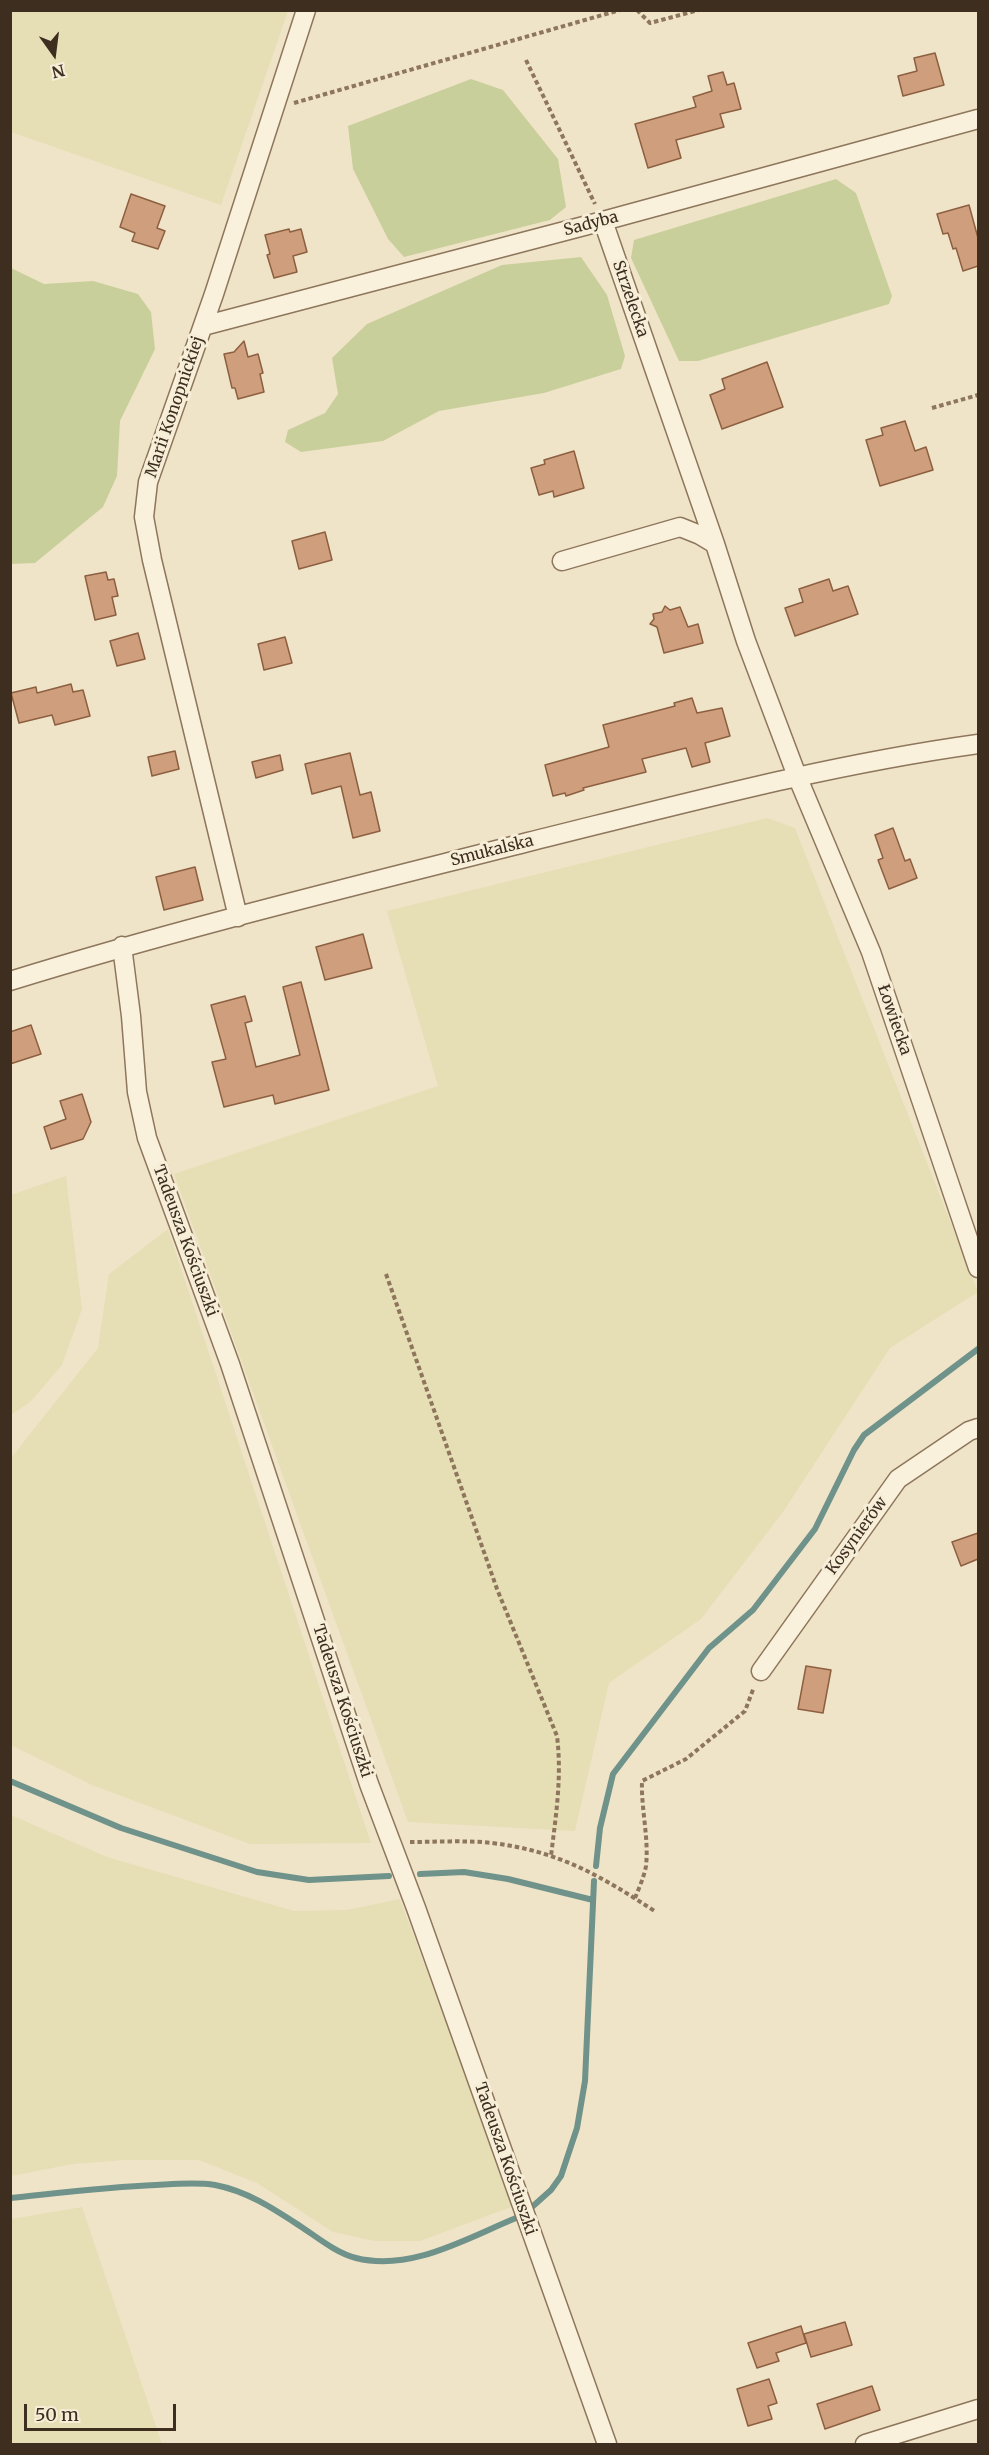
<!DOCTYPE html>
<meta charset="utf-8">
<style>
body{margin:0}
#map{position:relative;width:989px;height:2455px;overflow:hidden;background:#f0e4c8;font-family:Merriweather,serif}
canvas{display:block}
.frame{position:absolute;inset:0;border:12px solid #3d2e20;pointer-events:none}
.north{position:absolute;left:24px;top:24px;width:60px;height:60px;-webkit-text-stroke:4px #f7eed8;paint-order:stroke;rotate:166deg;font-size:16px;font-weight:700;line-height:24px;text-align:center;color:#3d2e20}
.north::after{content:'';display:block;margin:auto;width:21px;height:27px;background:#3d2e20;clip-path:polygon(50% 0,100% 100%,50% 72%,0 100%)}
.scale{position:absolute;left:24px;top:2404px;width:152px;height:27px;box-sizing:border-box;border:3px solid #3d2e20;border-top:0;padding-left:8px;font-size:18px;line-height:21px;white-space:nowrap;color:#3d2e20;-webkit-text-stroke:4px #f7eed8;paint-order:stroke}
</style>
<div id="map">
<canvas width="989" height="2455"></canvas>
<div class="frame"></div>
<div class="north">N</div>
<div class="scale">50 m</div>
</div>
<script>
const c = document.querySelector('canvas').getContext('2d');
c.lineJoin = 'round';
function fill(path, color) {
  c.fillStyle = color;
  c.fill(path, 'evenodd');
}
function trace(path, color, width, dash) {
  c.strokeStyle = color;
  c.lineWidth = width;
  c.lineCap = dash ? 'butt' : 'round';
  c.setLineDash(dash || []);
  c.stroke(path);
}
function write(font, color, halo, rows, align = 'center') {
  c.font = font + ' Merriweather,serif';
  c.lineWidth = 6;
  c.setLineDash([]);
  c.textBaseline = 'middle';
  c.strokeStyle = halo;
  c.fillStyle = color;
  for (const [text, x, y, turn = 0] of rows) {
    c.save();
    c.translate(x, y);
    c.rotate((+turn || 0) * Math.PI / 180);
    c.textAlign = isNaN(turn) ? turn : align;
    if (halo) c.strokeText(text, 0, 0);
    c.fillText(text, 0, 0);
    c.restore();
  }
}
fill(new Path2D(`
 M11,10l277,1 -67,194 -210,-73z
 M767,818l28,10 183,464 -88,56 -107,164 -82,107 -92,64 -34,148 -167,-9 -234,-648 264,-88 -51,-175z
 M66,1176l16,133 -20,56 -32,37 -19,13v-220z
 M168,1229l203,614 -121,1 -158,-59 -81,-40v-287l87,-110 11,-74z
 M11,1815l96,42 187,54 53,-1 53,-11 114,307 -94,35h-45l-42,-9 -76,-49 -58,-23h-74l-52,4 -62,12z
 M82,2207l80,237h-151v-225z`), '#e6deb5');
fill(new Path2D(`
 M471,79l32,11 55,69 8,48 -16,13 -146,37 -16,-18 -35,-70 -5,-43z
 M836,179l20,14 36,103 -3,8 -191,57h-19l-48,-103 3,-18z
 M581,257l26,38 18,61 -4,13 -77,24 -105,18 -56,30 -82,11 -16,-10 3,-12 37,-17 13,-19 -6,-36 35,-34 135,-59z
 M11,268l33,16 49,-3 45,13 13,18 4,37 -35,72 -3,55 -14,31 -68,56 -24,1z`), '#c9cf9b');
trace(new Path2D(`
 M10,1781l111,47 136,44 52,8 80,-4
 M596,1866l4,-38 13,-54 96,-126 44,-38 62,-81 39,-79 10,-15 114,-86
 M420,1874l44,-2 44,7 85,21
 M10,2198c49,-5 97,-11 146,-13 19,-1 40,-3 59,0 32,6 59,24 85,41 17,11 36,27 56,32 55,14 111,-20 160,-40
 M532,2207l19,-17 10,-14 16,-48 8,-47 9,-200`), '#6f938a', 6);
const building = new Path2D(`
 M935,53l9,32 -41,11 -5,-20 19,-5 -3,-13z
 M723,72l4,13 7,-2 7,26 -21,5 4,13 -48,13 5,18 -33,10 -13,-44 61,-17 -3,-10 19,-6 -4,-15z
 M131,194l34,12 -8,22 8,3 -7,18 -26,-8 3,-8 -15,-6z
 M969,205l9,33v28l-15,5 -7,-23 -3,1 -5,-16 -5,1 -6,-20z
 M289,229l1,3 11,-3 6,23 -14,4 4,16 -23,6 -7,-23 3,-1 -5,-19z
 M244,341l4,16 10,-3 5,19 -3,1 4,18 -26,7 -3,-11h-3l-8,-34 10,-2z
 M767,362l16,45 -61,22 -12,-34 15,-6 -3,-10z
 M905,421l10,30 11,-4 7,23 -53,16 -14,-46 17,-5 -2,-7z
 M574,451l10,37 -30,9 -1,-6 -14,4 -8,-27 14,-4 -1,-4z
 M325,532l7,28 -33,9 -7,-28z
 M106,572l2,8 6,-1 4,17 -6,1 4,18 -21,5 -10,-44z
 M829,579l4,12 15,-5 10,28 -63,22 -10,-28 18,-6 -4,-13z
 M665,606l5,4 10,-3 8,20 10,-3 5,19 -39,10 -7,-26 -7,-3 4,-5 -1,-5 9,-2z
 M138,633l7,26 -28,7 -7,-25z
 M285,637l7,26 -28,7 -6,-26z
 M71,684l2,8 10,-2 7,26 -35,9 -3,-10 -33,8 -8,-30 25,-6 1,6z
 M692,698l5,15 25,-5 8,28 -25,7 5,19 -18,5 -6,-19 -44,11 4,13 -63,16 1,2 -18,6 -1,-3 -12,3 -8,-31 64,-18 -6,-22 72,-19 -1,-3z
 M175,751l4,18 -27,7 -4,-19z
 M350,753l10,42 11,-3 9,39 -27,7 -12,-52 -29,8 -7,-30z
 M280,755l3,15 -27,8 -4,-16z
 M893,828l12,33 5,-2 7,19 -28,11 -11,-29 5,-2 -8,-23z
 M195,867l8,33 -39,10 -8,-33z
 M363,934l9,34 -47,12 -9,-33z
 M301,982l28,108 -54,14 -2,-9 -49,12 -12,-45 14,-3 -15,-54 34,-9 7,25 -7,2 11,44 44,-12 -17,-68z
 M31,1025l10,29 -31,10v-32z
 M82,1094l9,28 -8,17 -32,10 -7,-22 22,-8 -6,-18z
 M978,1533v26l-17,7 -9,-24z
 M806,1666l25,4 -8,43 -25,-4z
 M845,2322l7,23 -41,12 -7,-23z
 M801,2326l5,17 -30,10 3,8 -22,7 -9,-25z
 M769,2379l8,24 -9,3 4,13 -24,7 -11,-37z
 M872,2386l8,24 -55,19 -8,-25z`);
fill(building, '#cf9f7d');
trace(building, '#8d5f41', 1.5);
const minor = new Path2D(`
 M603,221l112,323
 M203,326l400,-105 375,-102
 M562,561l118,-34 20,8 15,9 31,97 51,135 74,176 107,316
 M238,917l-86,-357 -8,-43 4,-35 66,-188 92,-284
 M122,946l9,70 6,76 10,46 83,226 139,420 47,124 191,536
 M10,981c171,-53 345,-95 518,-139 150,-37 298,-77 450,-98
 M761,1671l137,-192 71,-48 9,-3
 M865,2444l113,-35`);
trace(minor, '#8d765c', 21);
trace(new Path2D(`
 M637,10l13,13 49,-13
 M526,60l69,144
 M294,103l326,-93
 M932,408l46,-13
 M386,1274l111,315 60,147c5,41 -1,79 -6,120
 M410,1842c27,0 55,-2 82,1 67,8 109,33 164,69
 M635,1898c4,-10 9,-21 11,-32 3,-28 -5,-57 -4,-85l44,-22 59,-48 9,-24`), '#8d765c', 4, [4.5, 3]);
trace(minor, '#faf1dc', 18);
write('16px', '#3d2e20', '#f7eed8', [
 ["Sadyba",591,224,-15],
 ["Strzelecka",630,299,71],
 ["Marii Konopnickiej",175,407,-71],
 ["Smukalska",492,851,-14],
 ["Łowiecka",894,1020,71],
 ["Tadeusza Kościuszki",185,1241,70],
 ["Kosynierów",857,1536,-54],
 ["Tadeusza Kościuszki",342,1701,72],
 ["Tadeusza Kościuszki",505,2159,71]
]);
</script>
